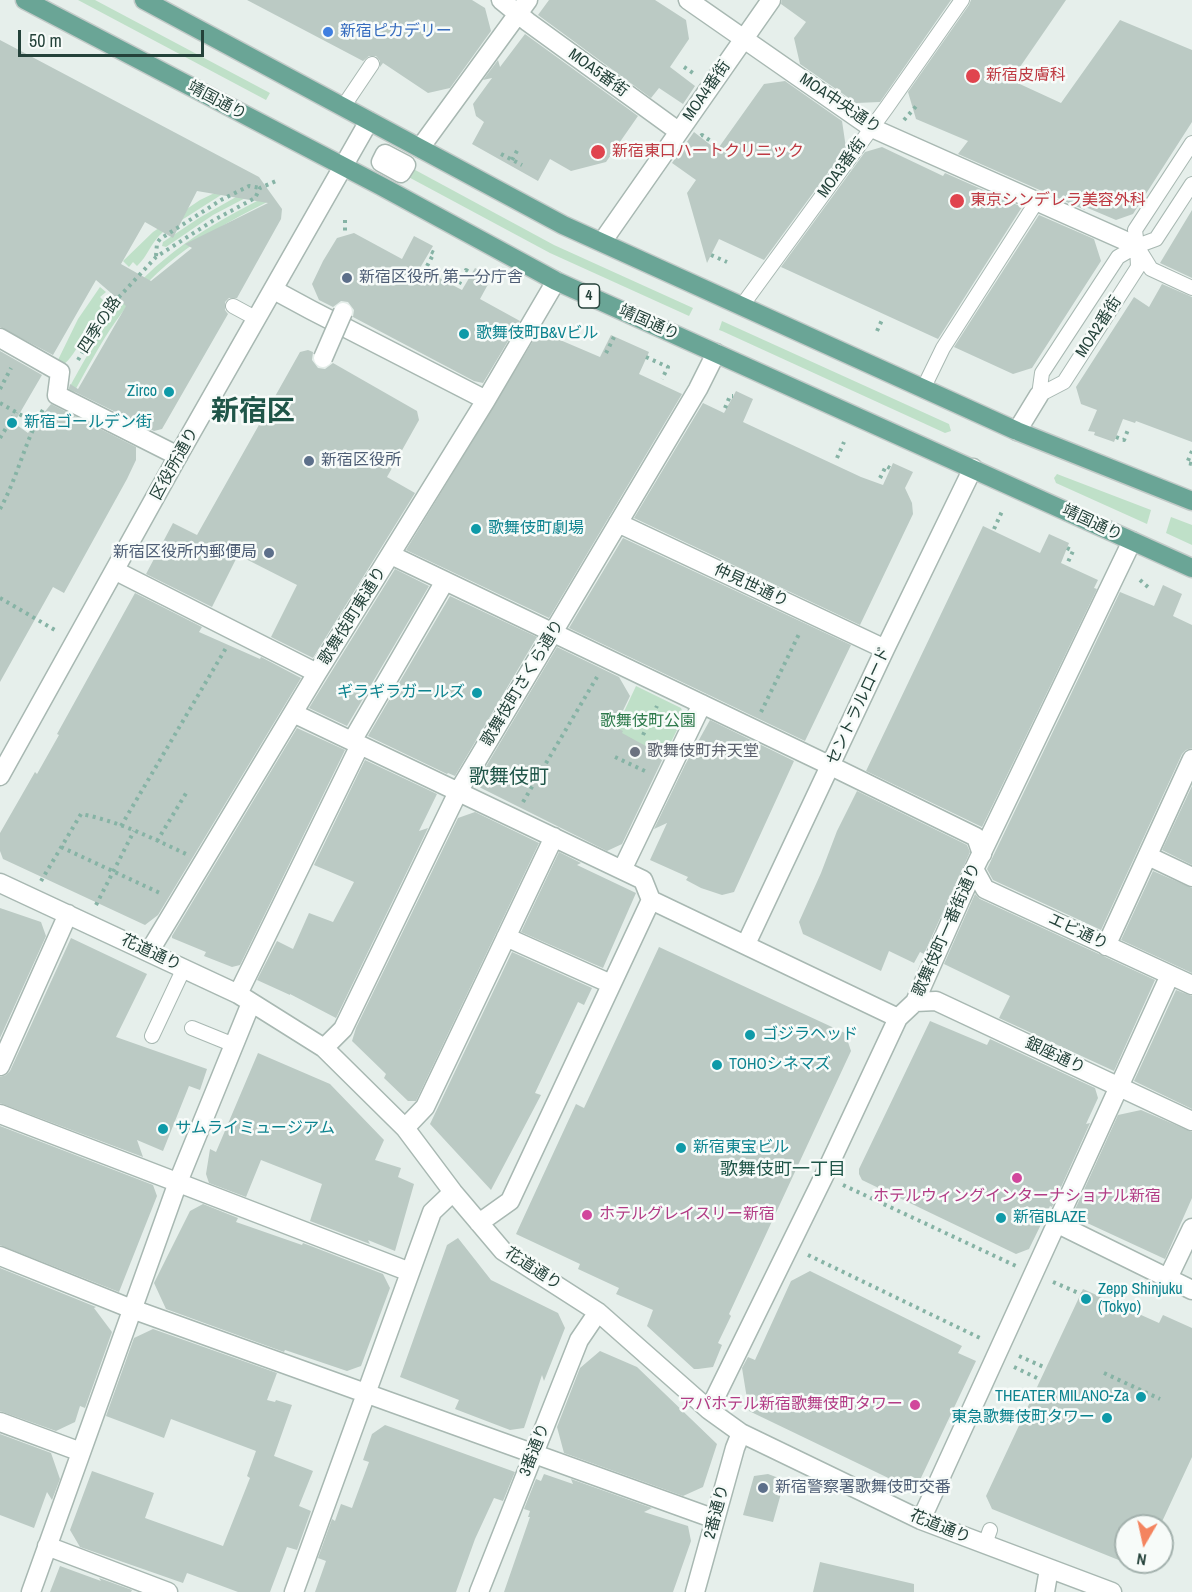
<!DOCTYPE html>
<meta charset="utf-8">
<style>
body{margin:0}
#map{position:relative;width:1192px;height:1592px;overflow:hidden;background:#e6efeb;font-family:"Archivo Narrow",sans-serif}
canvas{display:block}
.north{position:absolute;left:1114px;top:1514px;width:60px;height:60px;box-sizing:border-box;background:#f7fbf9;border:2px solid #a3b1ad;border-radius:50%;rotate:189deg;font-size:16px;font-weight:700;line-height:24px;text-align:center;color:#24423a}
.north::after{content:'';display:block;margin:auto;width:21px;height:27px;background:#f4845f;clip-path:polygon(50% 0,100% 100%,50% 72%,0 100%)}
.scale{position:absolute;left:18px;top:30px;width:186px;height:27px;box-sizing:border-box;border:3px solid #24423a;border-top:0;padding-left:8px;font-size:18px;line-height:21px;white-space:nowrap;color:#24423a;-webkit-text-stroke:4px #f7fbf9;paint-order:stroke}
</style>
<div id="map">
<canvas width="1192" height="1592"></canvas>
<div class="north">N</div>
<div class="scale">50 m</div>
</div>
<script>
const c = document.querySelector('canvas').getContext('2d');
c.lineJoin = 'round';
function fill(path, color) {
  c.fillStyle = color;
  c.fill(path, 'evenodd');
}
function trace(path, color, width, dash) {
  c.strokeStyle = color;
  c.lineWidth = width;
  c.lineCap = dash ? 'butt' : 'round';
  c.setLineDash(dash || []);
  c.stroke(path);
}
function write(font, color, halo, rows, align = 'center') {
  c.font = font + ' "Archivo Narrow","Noto Sans JP",sans-serif';
  c.lineWidth = 5;
  c.setLineDash([]);
  c.textBaseline = 'middle';
  c.strokeStyle = halo;
  c.fillStyle = color;
  for (const [text, x, y, turn = 0] of rows) {
    c.save();
    c.translate(x, y);
    c.rotate((+turn || 0) * Math.PI / 180);
    c.textAlign = isNaN(turn) ? turn : align;
    if (halo) c.strokeText(text, 0, 0);
    c.fillText(text, 0, 0);
    c.restore();
  }
}
fill(new Path2D(`
 M78,0h17l175,93 -4,7z
 M406,165l148,80 139,63 -4,8 -139,-63 -149,-80z
 M254,174l-91,58c-12,10 -15,24 -26,34l-4,-4 -4,5 -6,-6 30,-29 47,-32z
 M250,189l3,5 -40,21 -47,32 -4,-1 1,-4 36,-24z
 M269,195l4,4c-66,33 -114,61 -157,122 -17,24 -30,50 -44,75l-4,-5 1,-3c14,-25 28,-51 45,-75 39,-55 96,-89 155,-118z
 M100,287l6,5 -6,5 5,5c-8,12 -32,57 -41,62l-7,-2 21,-43z
 M722,321l227,103 2,7 -6,2 -223,-102 -3,-1z
 M1057,474l94,36 -4,14 -91,-41 -2,-5z
 M1171,517l21,8v20l-26,-12z
 M636,686l45,22 3,8 -20,40 -14,-7 -44,1z`), '#bfe0c8');
fill(new Path2D(`
 M247,0h225l13,8 6,23 -41,57 -22,5 -45,-30 -3,4v-6l-4,-5h-7l-6,5z
 M549,0h106l31,20 3,19 -19,28 25,19 -12,18 -24,-16 -8,10 -113,-83z
 M782,0h169l-71,102 -24,1 -56,-39 -6,-26 12,-16 -25,-18z
 M971,0h95l-55,80 50,23 59,-83 72,30v72l-59,92 -17,6 -33,-14 2,4 -127,-56 10,-13 -52,-22 -8,-27 61,-87z
 M525,34l113,82 -32,46 -35,9 -21,-12 -12,22 -66,-37 12,-22 -8,-6 -3,-12 19,-26 -9,2 15,-20 2,7z
 M0,40l259,137 23,32 -1,10 -44,79h-8l-4,4v8l3,4 -66,115 -8,2 -85,-42 1,-5 8,5 48,-83 -30,-26 -43,75 -53,-28zM197,191l71,12 -83,41 7,4 -41,33 -30,-17 24,-42 28,16z
 M785,81l57,40 4,27 -82,112 -45,-21 -12,24 -20,-70 9,-13 -24,-17 22,-31 23,18 47,-66z
 M882,147l61,29 2,-3 77,34 -84,132 -157,-72 84,-115z
 M1192,210v68l-32,-15z
 M1039,215l55,24 7,22 -69,107 -19,6 -59,-27z
 M354,233l48,26 12,-23 19,10 -13,22 42,22 13,-22 17,9 -12,22 40,22 -37,62 -9,-2 -121,-64 1,-7 -6,-8 -7,-1 -8,6 -14,-7 -7,-16 11,-23 14,-23z
 M1162,284l30,13v145l-56,-21 -1,2 -12,-4 -9,23 -20,-7 1,-3 -7,-1 9,-21 -16,-6 -5,-17 58,-90 15,10z
 M539,331l61,26 11,-22 38,17 -10,22 43,20 -133,224 -143,-68z
 M308,350l5,2 -1,8 6,8 7,1 8,-6 84,48 2,9 -32,57 28,16 -102,165 -42,-21 26,-52 -59,-30 -26,52 -66,-33 27,-51 24,12 103,-183z
 M0,351l42,24 -28,48 14,10 23,-29 85,43v13l-9,19 -63,114 -11,-6 -53,95z
 M736,391l17,8 -10,23 118,55 22,8 10,-22 20,9 -8,16 7,15 1,11 -53,111 -226,-107 69,-115 21,10z
 M983,526l57,27 9,-19 20,9 -8,20 37,17 -4,8 3,1 -115,238 -116,-56z
 M623,538l228,107 -46,96 -236,-113z
 M395,569l34,17 -82,140 -38,-18z
 M1163,585l19,9 -9,22 19,9v123l-6,2 -4,4 -81,176 -108,-50 -6,-11 133,-277 34,14z
 M135,593l67,34 -3,5 61,27 1,-2 40,21 -143,237 -13,10 -142,-66 -3,-8v-18l35,-61 2,2 22,-39 -2,-1z
 M450,596l87,41 -82,139 -7,-3 -1,1 -79,-38z
 M557,647l62,30 11,19 -15,31 8,4 -1,2 42,23 -42,88 -15,7 -132,-66z
 M710,720l84,41 -60,131 -12,3 -21,-7 -15,-8 2,-3 -38,-17 17,-37 -13,6 31,-64z
 M297,728l48,22 -105,215 -8,2 -28,-11 2,-4 -34,-14v-2z
 M365,760l72,34 -18,37 9,-3 -92,190 -46,-24v1l-33,-15 20,-39 16,8 16,-36 24,9 21,-40 -40,-17z
 M1192,786v79l-30,-15z
 M857,791l110,54 3,7 -46,102 -4,-2 -6,11 -25,-12 -8,20 -78,-37 -4,-12 22,-49 16,-42z
 M475,812l64,31 -123,258h-8l-24,-23 2,-4 -34,-33 4,-13 102,-210z
 M559,852l22,11 -4,2 59,28 -33,75 -82,-36z
 M1153,871l39,17v85l-71,-33z
 M975,894l5,5 175,81 -41,91 -115,-53 11,-22 -66,-32z
 M0,908l41,14 5,14 -46,102z
 M71,938l76,36 -31,63 91,32 -7,21 -11,-4 -26,65 -26,-11 6,17 -143,-54v-26l6,-2 4,-4z
 M659,947l186,86 6,18 -122,263 2,2 -13,27 4,2 -9,22 -15,2h-4l-47,-43 6,-16 -37,-16 3,-6 -41,-19 2,-5 -64,-30 60,-130 8,4z
 M512,952l80,36 -8,17 -6,-3 -43,91 6,2 -50,95 -61,-66z
 M1176,990l16,6v113l-58,-28z
 M930,1021l57,24 3,-6 105,49 3,10 -12,26 4,-1 -38,84 -2,-1 -21,43 -13,5 -154,-74 -3,-6v-5z
 M258,1053l72,31 54,56 -9,20 26,8 -3,9 16,7 -19,67 -27,-11 2,4 -60,-23 12,-37 -61,-24 -15,37 -37,-14 -3,-9 4,-25 6,3z
 M1141,1110l51,22v66l-27,61 -93,-43 46,-101z
 M0,1126l153,59 4,11 -38,96 -119,-47z
 M203,1204l35,14 -2,4 66,23 1,-2 80,31 7,14 -29,78 -14,5 -62,-21 -1,2 -118,-43 -12,-26 36,-72z
 M458,1238l33,42 67,33 7,15 -21,53 -2,-6 -18,53 -14,2 -55,-21 4,-9 -59,-23 47,-132z
 M0,1268l96,39 -2,1 18,24 -27,76 -5,-2 -5,16 -19,9 -56,-20z
 M810,1271l152,75 -4,7 18,8 -56,119 -10,-4 -5,10 -156,-75 -7,-43 6,-11 7,3 36,-79z
 M1083,1289l76,34 4,-8 29,13v129l-32,69h-34v36h17l-7,5 -144,-58 -6,-13z
 M153,1329l124,44 -10,27 8,2 1,-2 16,5 -18,51 39,15 -14,35 12,5 -14,39 -10,-3 -17,45h-32l-51,-19 -4,10 -103,-36 -10,-17 22,-59 62,22 -9,25 78,28 27,-68 -3,-2 9,-25 -85,-32 -7,19 -58,-22 28,-78z
 M600,1351l37,16 80,77 -14,43 -20,9 -119,-43 -7,-26 23,-59z
 M385,1425l130,47 -12,29 -9,-3 -19,41 -19,53h-141l11,-31 -8,-3 14,-39 3,2 6,-17 11,4 17,-46 -6,-2 9,-26z
 M0,1434l51,19 9,26 -8,21 -5,-8 -13,36 -34,-13z
 M544,1474l29,10 -2,-5 81,29 -8,4 44,14 3,15 -18,51h-169l26,-75h-2l2,-6 -6,-2 12,-30 5,2z
 M768,1474l8,3 6,7v6l-9,32 -30,-7 11,-39z
 M820,1562l94,22v8h-101z
 M60,1566l41,15 -2,-3 33,12 -1,2h-81z`), '#bbcac4');
const service = new Path2D(`
 M343,107l29,-43
 M1138,248l13,21 41,19
 M233,306l24,13
 M741,307l146,-200 75,-107
 M923,389l20,-41 94,-147
 M1039,395l3,-22 76,-116 19,-11 -2,-16 57,-87
 M1039,395l25,-13 74,-115 -1,-21 19,-7 36,-55
 M192,1028l42,17
 M152,1036l32,-68
 M985,1544l5,-14`);
const pedestrian = new Path2D(`
 M385,154l21,11 -5,8 -20,-11z
 M831,766l145,71 6,17
 M1148,856l44,21`);
const minor = new Path2D(`
 M501,0l27,22 150,109
 M688,0l184,128 265,118
 M420,148l108,-148
 M602,242l169,-242
 M274,290l37,20 175,90
 M0,338l60,34 -3,23 121,61
 M1017,431l22,-36
 M618,523l267,126
 M391,555l440,211
 M116,571l201,102
 M293,713l350,167 8,20 247,118
 M352,741l93,-160
 M974,869l11,20 207,96
 M622,870l80,-166
 M0,883l238,111 86,54 81,80 48,64 50,59 95,61 111,98 32,23 180,87 191,72
 M506,937l105,47
 M746,944l139,-295 88,-181
 M1106,946l86,-187
 M149,952l168,-279 169,-273 70,-119
 M238,994l122,-249
 M915,1002l21,-1 256,120
 M324,1048l19,-19 115,-237 240,-403 18,-36
 M0,1066l68,-152
 M0,1114l410,158
 M405,1128l20,-21 129,-270
 M479,1223l31,-22 141,-301
 M1056,1223l136,67
 M0,1256l132,53 583,210
 M1168,1278l24,-50
 M709,1410l115,-234 74,-158 17,-16 59,-133 158,-328
 M0,1422l81,30
 M921,1520l249,-545
 M47,1546l121,46
 M31,1592l147,-410 73,-179
 M294,1592l138,-380 21,-20
 M479,1592l100,-252 19,-28
 M695,1592l40,-144 6,-15
 M1045,1592l4,-23`);
const tertiary = new Path2D(`
 M0,776l178,-320 191,-335`);
const primary = new Path2D(`
 M25,0l356,186 175,95 636,287
 M144,0l419,225 454,206 175,70`);
trace(service, '#a8b8b2', 16);
trace(pedestrian, '#a8b8b2', 21);
trace(minor, '#a8b8b2', 21);
trace(tertiary, '#a8b8b2', 21);
trace(primary, '#c2cac8', 21);
trace(new Path2D(`
 M684,67l9,6 -2,3
 M904,120l14,-16
 M701,136l1,-1 10,7
 M501,154l21,11
 M512,160l6,-11
 M345,220v12
 M711,255l16,7
 M156,256l1,-13 3,-4 61,-39 28,-14 11,2
 M427,266l7,-13 -4,-2
 M459,284l7,-14 5,3
 M877,331l5,-11
 M606,353l8,-16
 M646,357l22,10 -6,12
 M78,360l29,-50 49,-53 58,-37 41,-22 5,-10 16,-7
 M0,389l11,-21
 M0,403l35,20
 M725,408l5,-12h3
 M1116,437l8,3 5,-13
 M0,438l16,-26
 M1192,451l-5,12 5,1
 M837,458l7,-16
 M880,478l6,-12 4,2
 M0,509c18,-32 25,-69 44,-101
 M994,529l9,-20
 M1067,548l6,3 -5,11
 M1140,580l8,7
 M0,598l55,32
 M761,712l39,-80
 M643,735l14,-29
 M615,757l32,15
 M523,802l74,-125
 M121,826l105,-178
 M157,841l31,-51
 M61,847l101,47
 M41,881l40,-67c37,7 71,24 105,40
 M96,905l38,-74
 M843,1185l173,81
 M808,1255l174,84
 M1053,1282l28,12
 M1019,1356l27,12
 M1014,1367l27,13
 M1104,1373l56,26`), '#86b3a5', 4, [3, 4.5]);
trace(service, '#fff', 14);
trace(pedestrian, '#fff', 18);
trace(minor, '#fff', 18);
trace(tertiary, '#fff', 18);
trace(primary, '#6aa596', 18);
const pedestrianBridge = new Path2D(`
 M323,358l20,-46`);
trace(pedestrianBridge, '#a8b8b2', 21, []);
trace(pedestrianBridge, '#fff', 18);
for (const [x, y, r, color] of [
 [328,32,6,"#3f7fe0"],
 [973,76,8,"#e0444e"],
 [598,152,8,"#e0444e"],
 [957,201,8,"#e0444e"],
 [347,278,6,"#5c6f8a"],
 [464,334,6,"#0f9aa8"],
 [169,392,6,"#0f9aa8"],
 [12,423,6,"#0f9aa8"],
 [309,461,6,"#5c6f8a"],
 [476,529,6,"#0f9aa8"],
 [269,553,6,"#5c6f8a"],
 [477,693,6,"#0f9aa8"],
 [635,752,6,"#6b7280"],
 [750,1035,6,"#0f9aa8"],
 [717,1065,6,"#0f9aa8"],
 [163,1129,6,"#0f9aa8"],
 [681,1148,6,"#0f9aa8"],
 [1017,1178,6,"#d1479c"],
 [587,1215,6,"#d1479c"],
 [1001,1218,6,"#0f9aa8"],
 [1086,1299,6,"#0f9aa8"],
 [1141,1397,6,"#0f9aa8"],
 [915,1405,6,"#d1479c"],
 [1107,1418,6,"#0f9aa8"],
 [763,1488,6,"#5c6f8a"]
]) {
  const dot = new Path2D();
  dot.arc(x, y, r, 0, 2 * Math.PI);
  c.fillStyle = color;
  c.fill(dot);
  trace(dot, '#f7fbf9', 2);
}
for (const [x, y, w] of [
 [589,296,21]
]) {
  const box = new Path2D();
  box.roundRect(x - w / 2, y - 12, w, 24, 4.5);
  c.fillStyle = '#f7fbf9';
  c.fill(box);
  trace(box, '#24423a', 1.5);
}
write('bold 15px', '#24423a', null, [
 ["4",589,296]
]);
write('16px', '#366cbe', '#f7fbf9', [
 ["新宿ピカデリー",340,32]
], 'left');
write('16px', '#24423a', '#f7fbf9', [
 ["MOA5番街",598,73,36],
 ["MOA4番街",707,91,-55],
 ["靖国通り",217,101,28],
 ["MOA中央通り",840,104,34],
 ["MOA3番街",842,168,-54],
 ["靖国通り",649,323,24],
 ["四季の路",100,325,-57],
 ["MOA2番街",1099,327,-57],
 ["区役所通り",175,464,-61],
 ["靖国通り",1092,523,25],
 ["仲見世通り",751,586,25],
 ["歌舞伎町東通り",353,616,-58],
 ["歌舞伎町さくら通り",523,683,-59],
 ["セントラルロード",859,706,-65],
 ["歌舞伎町一番街通り",947,930,-66],
 ["エビ通り",1078,932,25],
 ["花道通り",151,953,25],
 ["銀座通り",1055,1056,25],
 ["花道通り",533,1269,33],
 ["3番通り",535,1450,-68],
 ["2番通り",717,1512,-75],
 ["花道通り",940,1527,22]
]);
write('16px', '#be3a42', '#f7fbf9', [
 ["新宿皮膚科",986,76],
 ["新宿東口ハートクリニック",612,152],
 ["東京シンデレラ美容外科",970,201]
], 'left');
write('16px', '#4e5e75', '#f7fbf9', [
 ["新宿区役所 第一分庁舎",359,278],
 ["新宿区役所",321,461],
 ["新宿区役所内郵便局",257,553,"right"],
 ["新宿警察署歌舞伎町交番",775,1488]
], 'left');
write('16px', '#0d838f', '#f7fbf9', [
 ["歌舞伎町B&Vビル",476,334],
 ["Zirco",157,392,"right"],
 ["新宿ゴールデン街",24,423],
 ["歌舞伎町劇場",488,529],
 ["ギラギラガールズ",465,693,"right"],
 ["ゴジラヘッド",762,1035],
 ["TOHOシネマズ",729,1065],
 ["サムライミュージアム",175,1129],
 ["新宿東宝ビル",693,1148],
 ["新宿BLAZE",1013,1218],
 ["Zepp Shinjuku",1098,1290],
 ["(Tokyo)",1098,1308],
 ["THEATER MILANO-Za",1129,1397,"right"],
 ["東急歌舞伎町タワー",1095,1418,"right"]
], 'left');
write('16px', '#2d7a4b', '#f7fbf9', [
 ["歌舞伎町公園",648,722]
]);
write('16px', '#5b616d', '#f7fbf9', [
 ["歌舞伎町弁天堂",647,752]
], 'left');
write('16px', '#b23c85', '#f7fbf9', [
 ["ホテルウィングインターナショナル新宿",1017,1197],
 ["ホテルグレイスリー新宿",599,1215,"left"],
 ["アパホテル新宿歌舞伎町タワー",903,1405,"right"]
]);
write('18px', '#1f5548', '#f7fbf9', [
 ["歌舞伎町一丁目",783,1170]
]);
write('20px', '#1f5548', '#f7fbf9', [
 ["歌舞伎町",509,778]
]);
write('bold 28px', '#1f5548', '#f7fbf9', [
 ["新宿区",253,412]
]);
</script>
